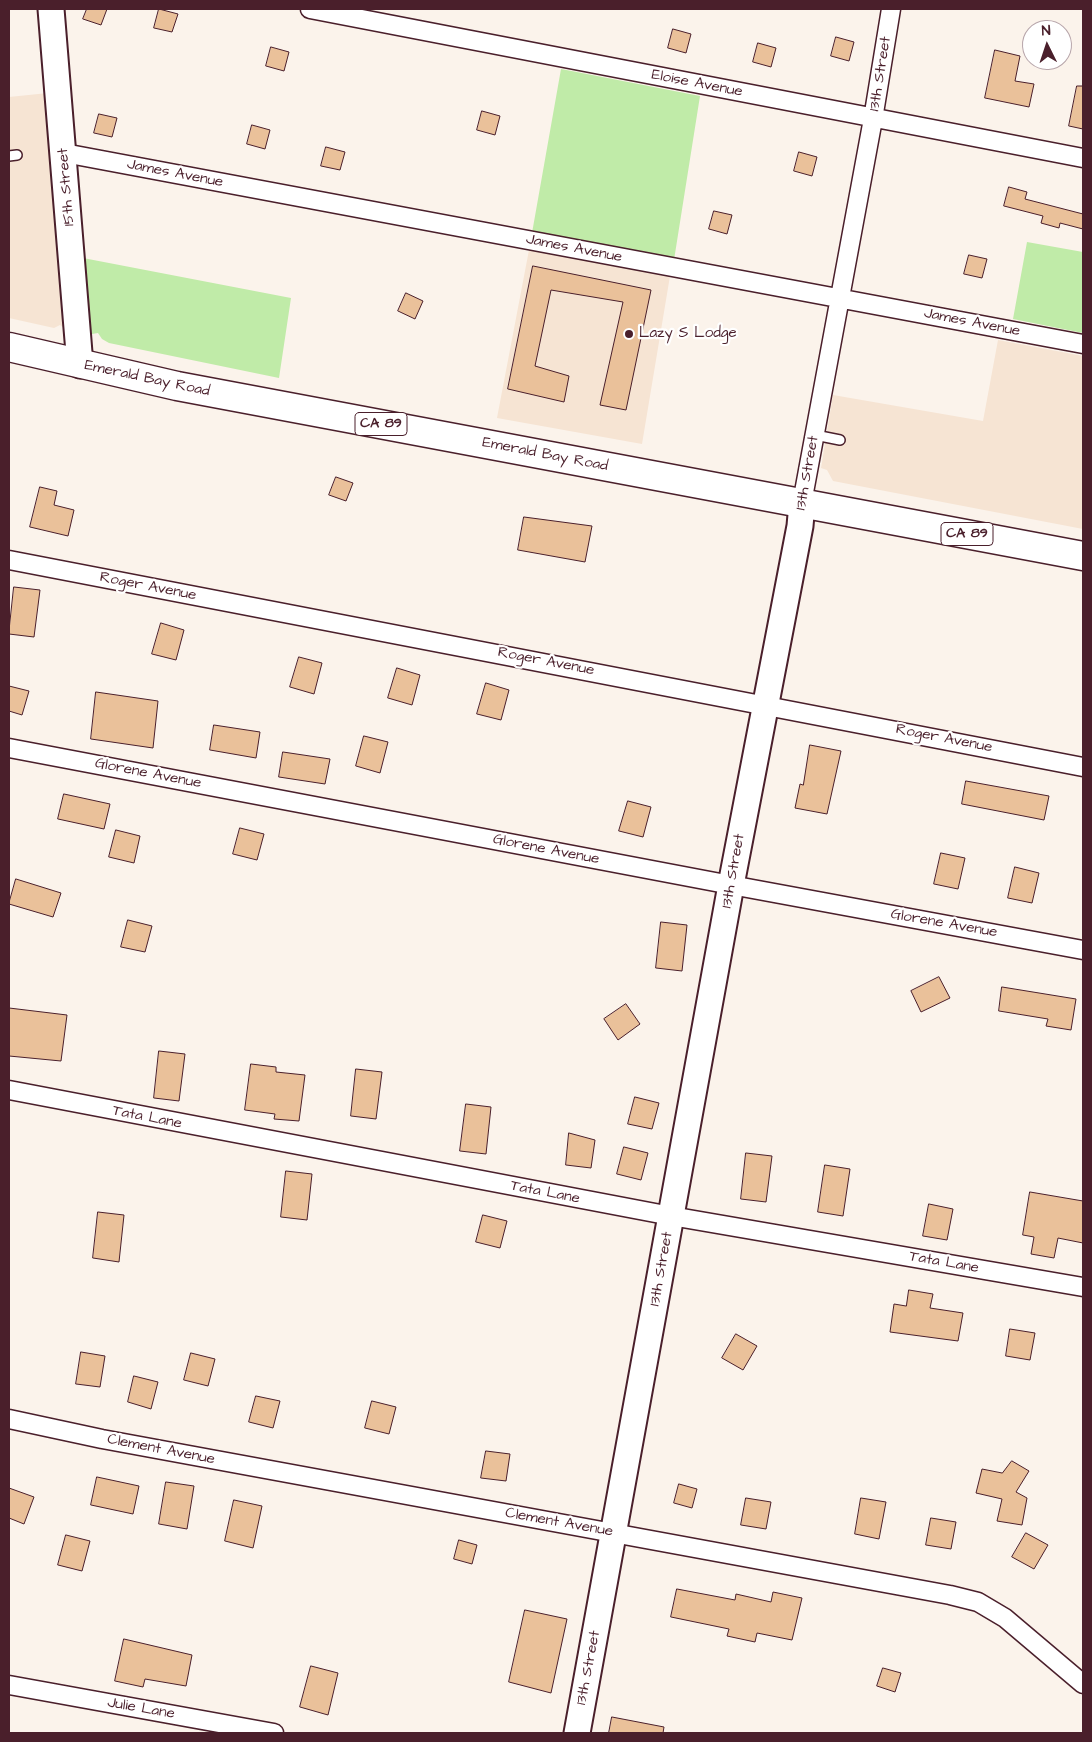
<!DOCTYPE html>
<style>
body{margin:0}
#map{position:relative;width:1092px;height:1742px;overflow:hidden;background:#fbf3eb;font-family:"Architects Daughter",sans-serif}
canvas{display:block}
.frame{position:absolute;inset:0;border:10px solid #4a1f2b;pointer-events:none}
.north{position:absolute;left:1022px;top:20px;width:50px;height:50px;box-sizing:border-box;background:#fff;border:1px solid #b7a5aa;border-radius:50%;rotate:356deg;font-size:14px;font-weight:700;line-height:20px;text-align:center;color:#4a1f2b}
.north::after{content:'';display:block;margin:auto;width:18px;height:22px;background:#4a1f2b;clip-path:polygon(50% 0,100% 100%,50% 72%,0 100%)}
</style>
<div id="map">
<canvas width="1092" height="1742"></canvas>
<div class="frame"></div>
<div class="north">N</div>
</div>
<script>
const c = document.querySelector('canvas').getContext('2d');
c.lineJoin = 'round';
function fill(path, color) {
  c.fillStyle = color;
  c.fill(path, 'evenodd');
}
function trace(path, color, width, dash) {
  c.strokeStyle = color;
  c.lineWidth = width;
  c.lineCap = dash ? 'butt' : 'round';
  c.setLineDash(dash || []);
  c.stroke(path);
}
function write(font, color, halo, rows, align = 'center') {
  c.font = font + ' "Architects Daughter",sans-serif';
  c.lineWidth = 4.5;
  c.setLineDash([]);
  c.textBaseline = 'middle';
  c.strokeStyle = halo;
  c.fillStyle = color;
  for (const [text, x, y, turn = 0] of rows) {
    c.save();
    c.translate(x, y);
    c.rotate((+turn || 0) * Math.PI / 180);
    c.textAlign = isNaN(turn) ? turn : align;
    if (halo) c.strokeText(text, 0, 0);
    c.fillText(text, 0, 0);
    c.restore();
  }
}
fill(new Path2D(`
 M48,93l18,231 -2,4 -4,-3 -6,3 -45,-10v-221z
 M529,250l141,26 -28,168 -145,-26z
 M998,340l85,16v173l-250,-48 -6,-11 -6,-2 12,-73 150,26z`), '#f6e4d3');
fill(new Path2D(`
 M561,69l139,27 -26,164 -142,-27z
 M1027,242l56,10v81l-70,-14z
 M83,258l208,40 -12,80 -170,-35 -7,-4 -4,-6 -6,1 -3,-10z`), '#c0eba8');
const building = new Path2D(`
 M87,9h20l-6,16 -18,-6z
 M159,9l19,5 -6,18 -18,-4z
 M673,29l18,5 -5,19 -18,-5z
 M836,37l18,5 -5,19 -18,-5z
 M758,43l18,5 -5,19 -18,-5z
 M271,47l18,5 -5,19 -18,-5z
 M995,50l25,6 -5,25 19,3 -5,23 -44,-9z
 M1077,86h6v43l-14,-3z
 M482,111l18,5 -5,19 -18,-5z
 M99,114l18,4 -5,19 -18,-4z
 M252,125l18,5 -5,19 -18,-5z
 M326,147l19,5 -5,18 -19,-4z
 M799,152l18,5 -5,19 -18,-5z
 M1009,187l18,5 -2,7 58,15v15l-23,-6 -1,5 -18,-5 2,-7 -39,-10z
 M714,211l18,4 -5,19 -18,-5z
 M969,255l18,4 -5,19 -18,-4z
 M533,266l118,24 -25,120 -26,-5 23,-103 -72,-12 -16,76 34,10 -5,26 -56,-13z
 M406,293l17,8 -8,18 -17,-8z
 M336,477l17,6 -7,18 -17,-6z
 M40,487l17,4 -3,14 20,5 -6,26 -38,-9z
 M524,517l68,9 -7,36 -67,-12z
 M14,587l26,3 -6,47 -25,-3z
 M161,623l23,7 -8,30 -24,-6z
 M299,657l23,6 -8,31 -24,-7z
 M397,668l23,7 -8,30 -24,-7z
 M486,683l23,7 -8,30 -24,-6z
 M9,686l20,5 -7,24 -13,-4z
 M96,692l62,9 -5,47 -62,-9z
 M214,725l46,7 -4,26 -46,-8z
 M364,736l24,6 -8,31 -24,-7z
 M810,745l31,6 -14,63 -32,-6 5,-24 3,1z
 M283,752l47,7 -5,25 -46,-7z
 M966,781l83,15 -5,24 -82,-16z
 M64,794l46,10 -6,25 -46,-10z
 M628,801l23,6 -8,30 -24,-6z
 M240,828l24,6 -7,26 -24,-6z
 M116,830l24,6 -6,27 -25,-6z
 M941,853l24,5 -7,31 -24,-5z
 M1015,867l24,6 -7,30 -24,-5z
 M16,879l45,14 -8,24 -44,-13z
 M128,920l24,6 -7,26 -24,-5z
 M661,922l26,3 -5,46 -26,-3z
 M939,977l11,21 -29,14 -10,-21z
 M1002,987l74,12 -5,31 -25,-4 2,-7 -49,-8z
 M626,1004l14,20 -22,16 -14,-21z
 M9,1008l58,7 -6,46 -52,-5z
 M159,1051l26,3 -6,47 -25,-3z
 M251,1064l25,3v5l29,3 -6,46 -25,-2 1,-5 -30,-4z
 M356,1069l26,3 -6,47 -25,-3z
 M635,1097l24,6 -7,26 -24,-5z
 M466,1104l25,3 -5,47 -26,-3z
 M569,1133l26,7 -4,28 -25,-3z
 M624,1147l24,6 -7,27 -24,-6z
 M746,1153l26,3 -6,46 -25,-3z
 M825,1165l25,4 -7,47 -25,-4z
 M286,1171l26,3 -5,46 -26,-3z
 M1030,1192l53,9v42l-25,-5 -4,20 -23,-4 3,-17 -11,-2z
 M929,1204l24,5 -6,31 -24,-4z
 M98,1212l26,3 -5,47 -26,-4z
 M483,1215l24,6 -7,27 -24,-6z
 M909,1290l24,4 -3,14 33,5 -5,28 -68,-9 4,-28 12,2z
 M1010,1329l25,4 -5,27 -24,-4z
 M736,1334l21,12 -14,24 -21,-12z
 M81,1352l24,4 -5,31 -24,-3z
 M191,1353l24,6 -7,27 -24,-6z
 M134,1376l24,6 -7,27 -23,-7z
 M256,1396l24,5 -7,27 -24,-6z
 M372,1401l24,6 -7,27 -24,-6z
 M486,1451l24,3 -4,27 -25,-3z
 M1012,1461l17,10 -13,21 11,6 -5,27 -25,-4 5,-22 -26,-6 6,-24 20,4z
 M97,1477l42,9 -6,28 -42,-9z
 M166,1482l28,4 -7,43 -28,-5z
 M679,1484l18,5 -5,19 -18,-5z
 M9,1488l25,9 -10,27 -15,-6z
 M746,1498l25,4 -5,27 -25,-4z
 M861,1498l25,4 -7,37 -24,-5z
 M234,1500l28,6 -9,42 -28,-7z
 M931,1518l25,4 -5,27 -25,-4z
 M1026,1533l22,12 -14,24 -22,-12z
 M66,1535l24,6 -8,30 -24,-6z
 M459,1540l18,5 -5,19 -18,-5z
 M677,1589l58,11 1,-6 35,8 2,-10 29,6 -10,42 -35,-7 -2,9 -28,-6 2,-7 -58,-12z
 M525,1610l42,9 -16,74 -42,-11z
 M124,1639l68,16 -6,31 -41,-7 -2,8 -28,-6z
 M311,1666l27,7 -10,42 -28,-8z
 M883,1668l18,5 -6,19 -18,-6z
 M612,1717l52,10 -1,6h-54z`);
fill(building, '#eac19a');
trace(building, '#4a1f2b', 1);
const lane = new Path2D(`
 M9,156l8,-1
 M815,435l25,5`);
const street = new Path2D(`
 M310,9l773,149
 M64,153l1019,191
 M802,503l71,-384 18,-110
 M9,560l1074,207
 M9,748l722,137 352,65
 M9,1090l662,126 412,71
 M9,1419l93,20 848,156 28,7 27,16 78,66
 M9,1685l265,48`);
const secondary = new Path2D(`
 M51,9l29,356
 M577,1733l154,-848 69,-359 2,-23`);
const primary = new Path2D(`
 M9,347l168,39 906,170`);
trace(lane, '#4a1f2b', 12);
trace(street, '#4a1f2b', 21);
trace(secondary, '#4a1f2b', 29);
trace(primary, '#4a1f2b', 31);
trace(lane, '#fff', 9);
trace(street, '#fff', 18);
trace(secondary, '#fff', 25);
trace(primary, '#fff', 28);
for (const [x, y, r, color] of [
 [629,334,5,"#4a1f2b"]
]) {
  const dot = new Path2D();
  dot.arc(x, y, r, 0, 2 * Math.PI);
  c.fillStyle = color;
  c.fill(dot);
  trace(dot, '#fff', 2);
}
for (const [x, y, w] of [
 [381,424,52],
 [967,534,52]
]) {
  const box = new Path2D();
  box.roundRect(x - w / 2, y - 11.5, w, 23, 4);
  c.fillStyle = '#fff';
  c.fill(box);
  trace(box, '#4a1f2b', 1);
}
write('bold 14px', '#4a1f2b', null, [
 ["CA 89",381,424],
 ["CA 89",967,534]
]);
write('15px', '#4a1f2b', '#fff', [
 ["13th Street",881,74,-81],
 ["Eloise Avenue",697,84,11],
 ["James Avenue",175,174,11],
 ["15th Street",67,187,-95],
 ["James Avenue",574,249,11],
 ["James Avenue",972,323,11],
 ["Emerald Bay Road",147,379,12],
 ["Emerald Bay Road",545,455,11],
 ["13th Street",808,473,-80],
 ["Roger Avenue",148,587,11],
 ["Roger Avenue",546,662,11],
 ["Roger Avenue",944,739,11],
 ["Glorene Avenue",148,774,11],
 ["Glorene Avenue",546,850,11],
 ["13th Street",734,871,-80],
 ["Glorene Avenue",944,924,10],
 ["Tata Lane",147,1118,11],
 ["Tata Lane",545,1193,11],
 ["Tata Lane",944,1263,10],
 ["13th Street",662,1269,-80],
 ["Clement Avenue",161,1450,11],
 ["Clement Avenue",559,1523,10],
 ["13th Street",589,1668,-79],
 ["Julie Lane",141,1709,10]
]);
write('15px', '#4a1f2b', '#fff', [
 ["Lazy S Lodge",639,334]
], 'left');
</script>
